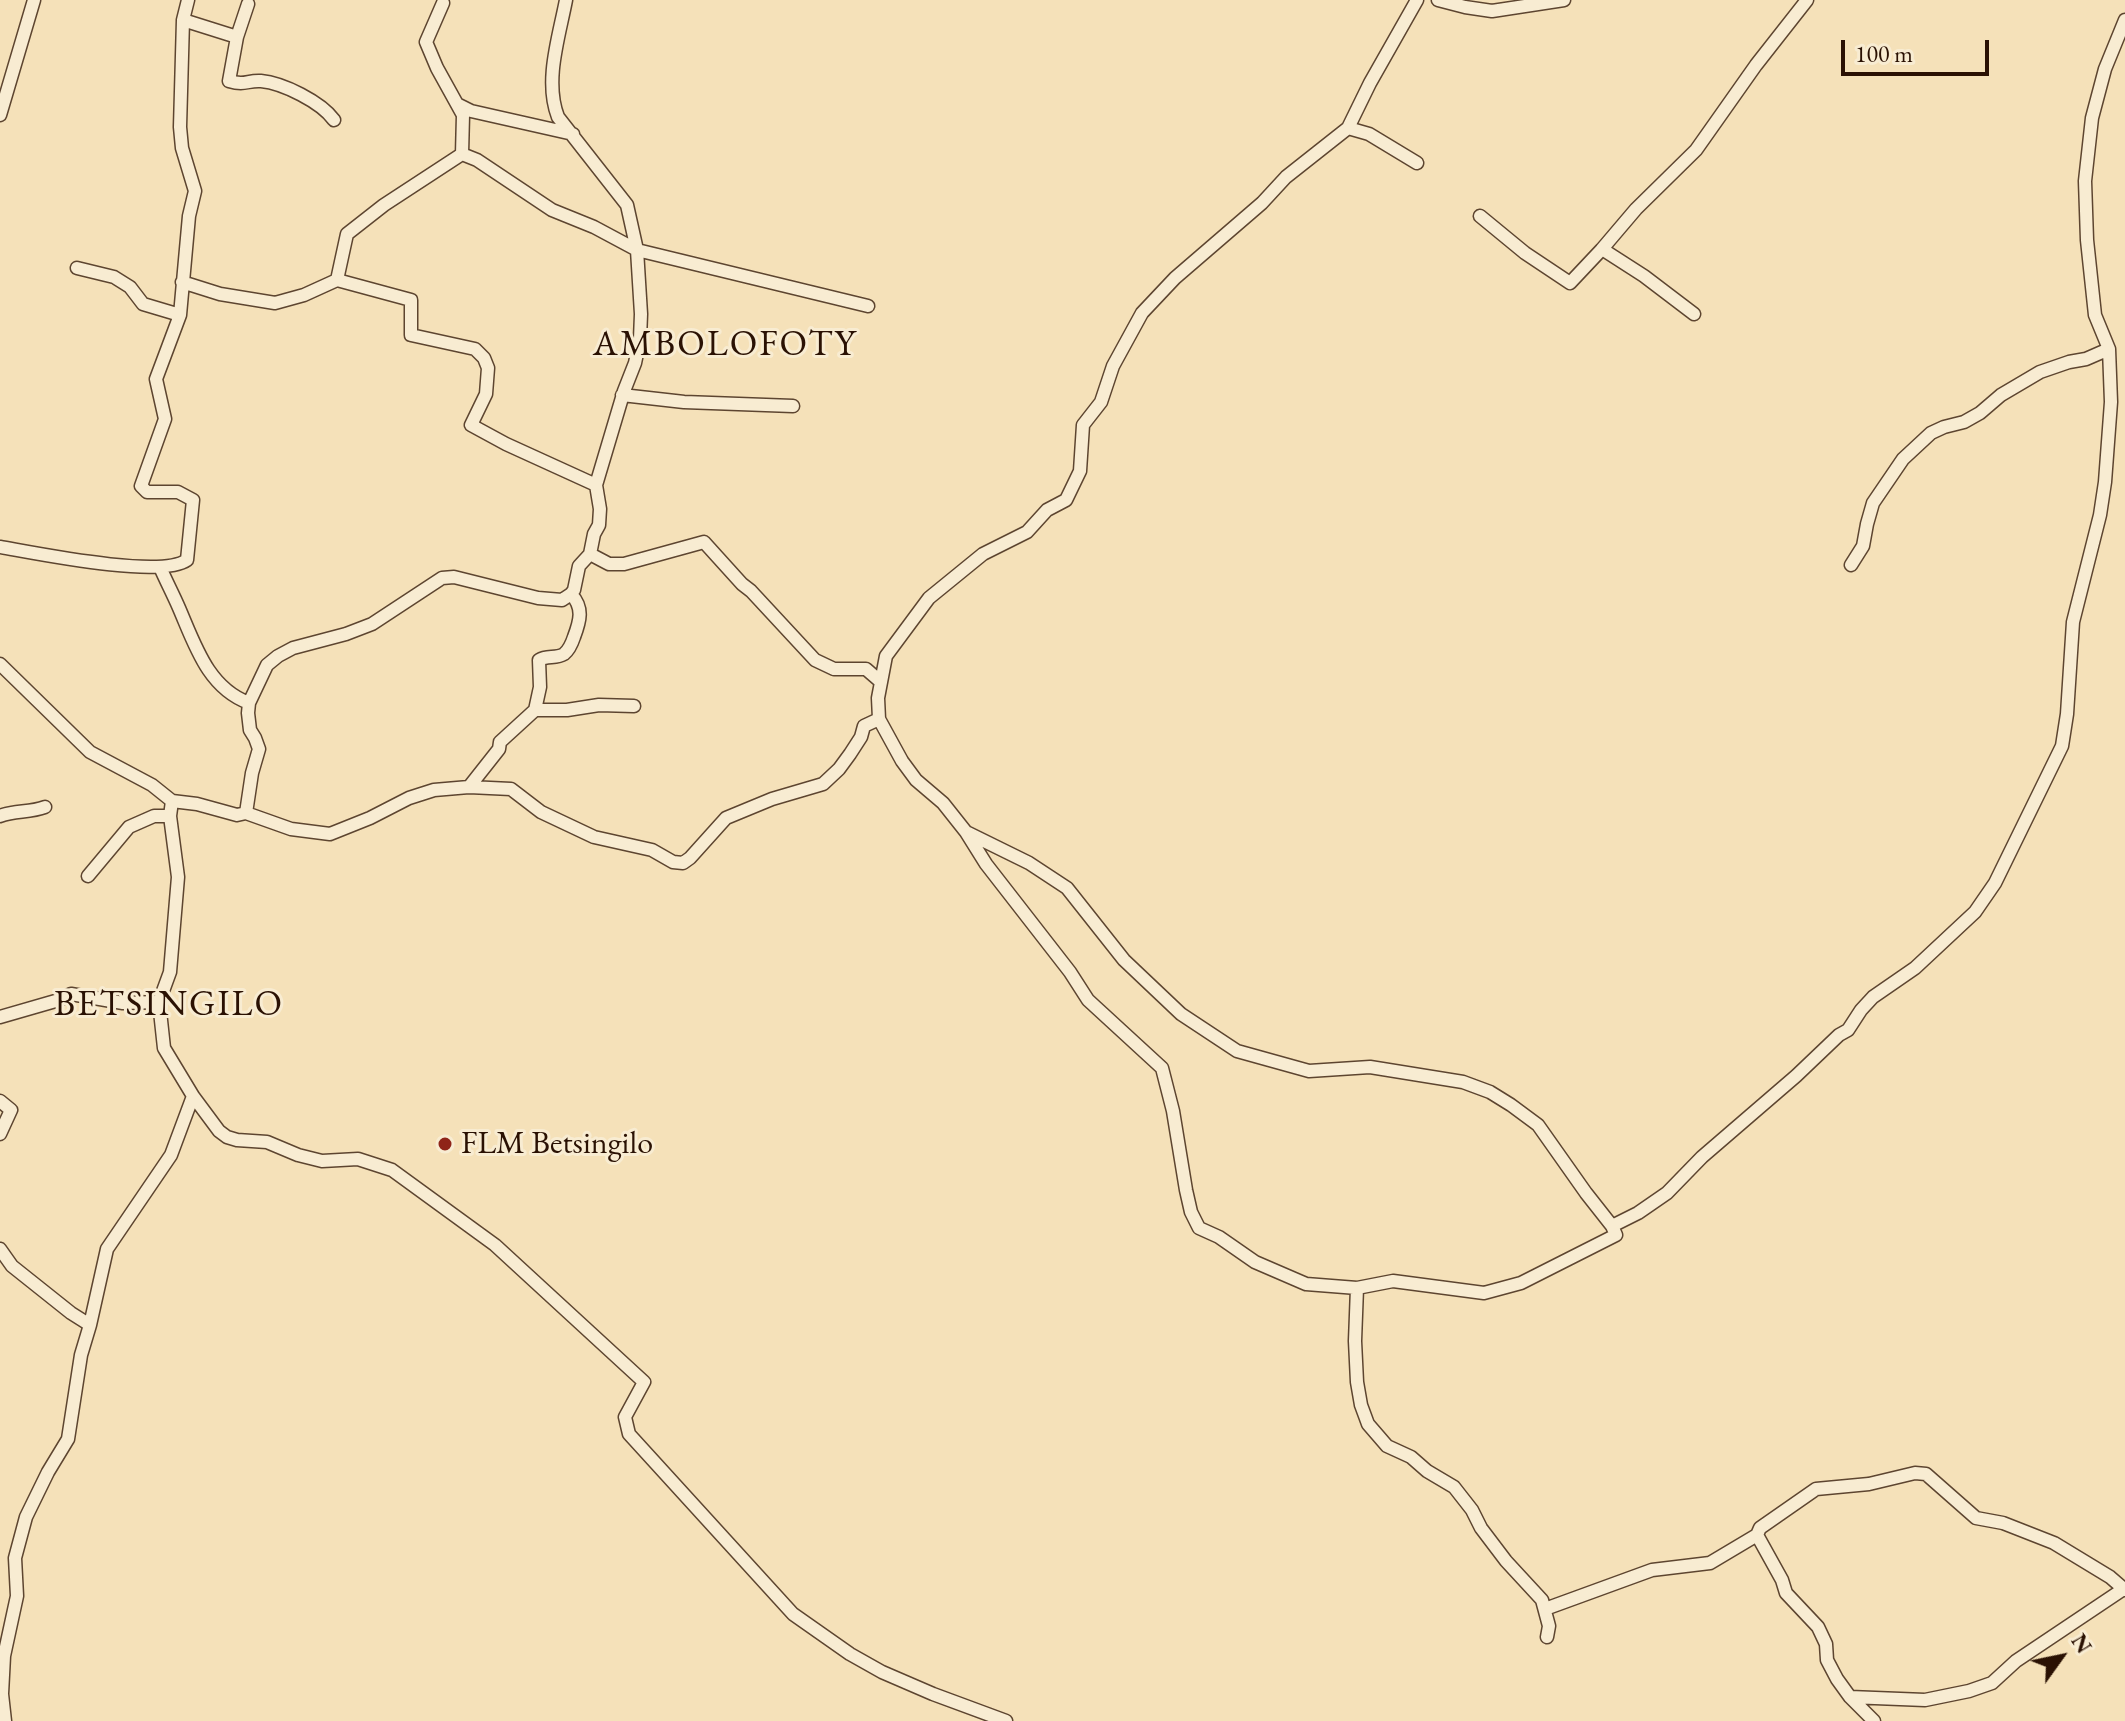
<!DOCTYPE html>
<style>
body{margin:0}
#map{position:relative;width:2125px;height:1721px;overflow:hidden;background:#f5e1b9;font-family:"EB Garamond",serif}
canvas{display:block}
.north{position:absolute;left:2021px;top:1617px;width:80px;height:80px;-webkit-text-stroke:6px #f8ecd2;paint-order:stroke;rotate:57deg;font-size:22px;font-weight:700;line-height:32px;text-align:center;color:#2a1103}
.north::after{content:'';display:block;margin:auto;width:28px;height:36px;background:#2a1103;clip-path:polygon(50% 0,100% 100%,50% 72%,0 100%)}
.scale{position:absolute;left:1841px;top:40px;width:148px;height:36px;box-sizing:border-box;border:4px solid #2a1103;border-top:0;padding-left:10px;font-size:24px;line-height:28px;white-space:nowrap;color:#2a1103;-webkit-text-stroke:6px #f8ecd2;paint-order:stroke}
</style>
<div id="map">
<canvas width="2125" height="1721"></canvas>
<div class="north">N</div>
<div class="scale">100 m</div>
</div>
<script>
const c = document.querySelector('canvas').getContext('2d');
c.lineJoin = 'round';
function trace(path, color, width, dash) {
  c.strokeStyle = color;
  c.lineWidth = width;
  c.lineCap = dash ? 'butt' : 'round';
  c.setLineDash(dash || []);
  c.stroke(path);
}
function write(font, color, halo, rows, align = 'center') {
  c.font = font + ' "EB Garamond",serif';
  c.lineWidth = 6;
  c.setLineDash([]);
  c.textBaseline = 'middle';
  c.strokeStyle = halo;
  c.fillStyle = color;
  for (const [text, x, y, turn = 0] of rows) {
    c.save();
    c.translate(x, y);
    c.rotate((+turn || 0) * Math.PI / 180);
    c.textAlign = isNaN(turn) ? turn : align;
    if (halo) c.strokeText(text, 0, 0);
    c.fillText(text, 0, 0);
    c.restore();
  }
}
const minor = new Path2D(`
 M1438,0l27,7 27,4 72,-11
 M443,3l-17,39 11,26 26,47 -1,39 15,6 75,50 42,17 43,23 231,56
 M248,4l-11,33 -8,44c17,5 18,-1 32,0 22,2 60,21 73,39
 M183,20l54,17
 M457,104l14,7 102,23
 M0,115l34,-115
 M1348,128l21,6 48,29
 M1480,216l45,37 45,30 32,-34
 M77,268l37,9 16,10 13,17 37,11
 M337,280l10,-46 37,-29 78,-51
 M182,282l38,12 55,9 29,-8 33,-15 74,20v35l64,14 9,9 4,10 -2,26 -15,31 35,19 90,41
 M1694,314l-50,-38 -42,-27 34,-40 60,-59 60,-85 51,-65
 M622,395l62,7 109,4
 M0,547c35,6 161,32 187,13l6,-60 -15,-8h-31l-6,-6 24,-67 -9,-40 24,-64 9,-99 6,-25 -13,-43 -2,-21 3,-107 5,-20
 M590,554l19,10h15l80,-22 38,42 9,7 64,69 19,9h32l15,13
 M1851,565l12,-19 4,-22 6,-21 30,-44 28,-26 13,-6 20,-5 16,-9 21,-18 39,-23 29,-10 17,-3 23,-10
 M160,567c6,14 13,27 19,41 16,37 29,80 70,95
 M0,664l90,88 62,33 20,16 -2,15 8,61 -8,95 -11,30 5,46 29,48 -22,59 -64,94 -17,76 -9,30 -13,84 -20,33 -22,45 -11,41 2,38 -13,60 -2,38 3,27
 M535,710h32l32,-5 35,1
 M469,787l30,-38 1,-7 35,-32 5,-23 -1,-27c8,-5 17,-1 25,-6 5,-4 8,-11 10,-17 6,-16 10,-29 -3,-43l3,-4 5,-24 11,-12 4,-20 5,-9 1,-16 -4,-24 28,-94 11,-28 5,-24 1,-25 -4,-64 -10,-45 -69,-88c-14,-36 1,-80 8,-117
 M172,801l25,3 40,11 9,-2 45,16 39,5 40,-16 39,-20 25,-8 35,-3 42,2 30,23 53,25 58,13 21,12 10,1 7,-5 36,-40 46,-19 51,-15 16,-15 11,-15 11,-17 3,-11 15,-7
 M246,813l6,-40 7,-24 -4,-11 -5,-8 -2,-17 1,-10 18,-38 11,-9 15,-8 53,-14 26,-10 70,-46 12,-1 84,21 24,2 9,-6
 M0,816c15,-6 29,-3 45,-9
 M966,832l63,31 38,25 57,72 57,54 56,37 72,20 61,-4 93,15 27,10 21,13 27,20 48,68 26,33 4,9 -95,48 -37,10 -91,-12 -36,7 -51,-4 -51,-22 -36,-25 -20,-9 -8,-16 -5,-22 -13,-79 -11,-43 -74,-68 -18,-28 -84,-108 -20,-32 -23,-29 -27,-23 -14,-19 -23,-42 -1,-21 8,-42 43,-58 54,-44 44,-22 20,-22 19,-10 14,-29 3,-46 18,-23 12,-36 29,-53 33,-35 87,-75 24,-26 62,-49 22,-45 47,-83
 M88,876l41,-49 25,-11h16
 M0,1017l59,-17 12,-6 52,9 36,-1
 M193,1096l26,35 8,6 10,3 30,2 31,13 24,6 36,-2 34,11 103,75 149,137 -19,35 4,17 164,180 57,40 32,18 51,22 73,27
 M0,1101l11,9 -11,24
 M1612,1226l26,-13 29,-20 35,-36 94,-81 43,-41 9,-5 13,-20 12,-13 42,-29 60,-56 20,-29 67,-137 5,-32 6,-92 27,-107 5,-33 6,-80 -2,-53 -14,-34 -8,-75 -2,-59 7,-63 13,-49 20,-49
 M0,1249l12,17 59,47 19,12
 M1357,1288l-2,53 2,41 4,23 7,19 19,22 24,11 16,14 27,16 18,23 9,18 25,33 36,39 7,26 -2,11
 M1545,1609l107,-39 58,-7 47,-28
 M1850,1697l75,3 44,-9 23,-8 24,-22 109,-73
 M1874,1721l-24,-24 -13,-18 -10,-19 -1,-16 -8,-17 -32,-34 -4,-13 -25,-45 3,-7 56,-39 53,-5 46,-11 11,1 50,44 27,5 51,20 56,34 15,13`);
trace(minor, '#5d4530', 15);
trace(minor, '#f8ecd2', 12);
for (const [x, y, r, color] of [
 [445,1144,8,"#8f2418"]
]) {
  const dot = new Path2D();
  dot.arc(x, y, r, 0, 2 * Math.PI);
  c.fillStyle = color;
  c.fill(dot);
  trace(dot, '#f8ecd2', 3);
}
write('32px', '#2a1103', '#f8ecd2', [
 ["FLM Betsingilo",461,1144]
], 'left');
c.letterSpacing = '2px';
write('36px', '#2a1103', '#f8ecd2', [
 ["AMBOLOFOTY",725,345],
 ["BETSINGILO",169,1005]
]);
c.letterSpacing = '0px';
</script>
